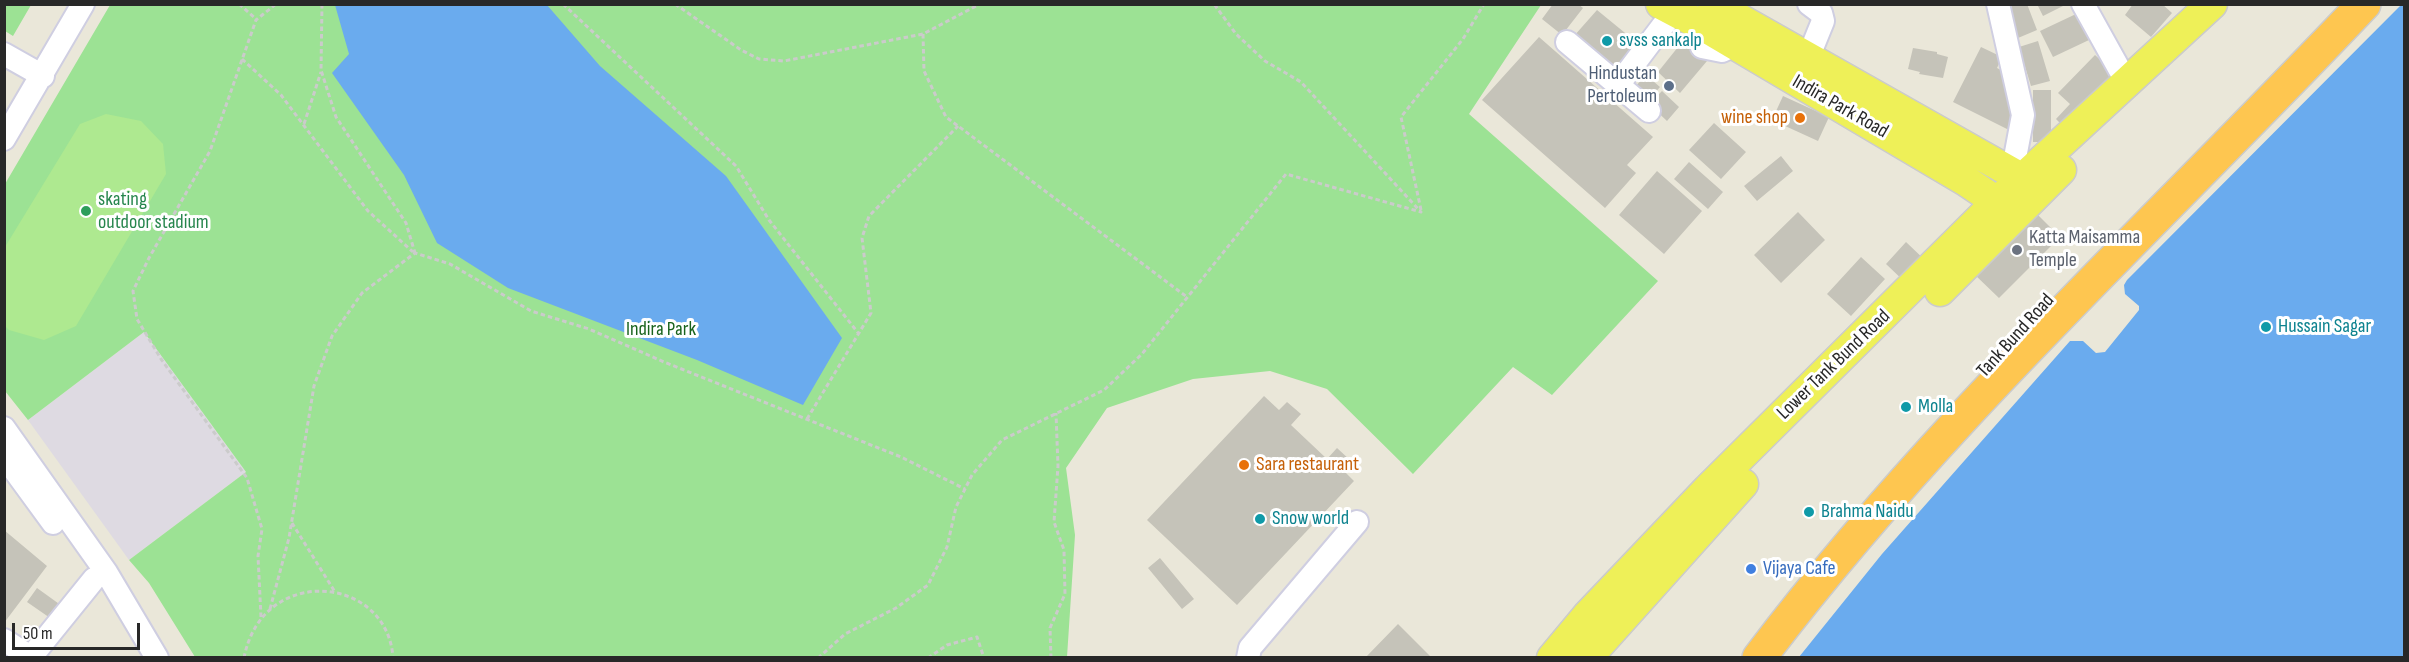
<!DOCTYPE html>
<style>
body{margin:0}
#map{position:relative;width:2409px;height:662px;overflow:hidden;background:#eae7d9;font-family:"Sofia Sans Condensed",sans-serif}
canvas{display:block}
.frame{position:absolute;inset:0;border:6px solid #282828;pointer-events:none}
.scale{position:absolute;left:12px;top:623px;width:128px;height:27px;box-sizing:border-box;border:3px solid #282828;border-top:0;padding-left:8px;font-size:18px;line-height:21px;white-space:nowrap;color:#282828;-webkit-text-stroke:4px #fff;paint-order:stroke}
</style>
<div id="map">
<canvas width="2409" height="662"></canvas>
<div class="frame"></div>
<div class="scale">50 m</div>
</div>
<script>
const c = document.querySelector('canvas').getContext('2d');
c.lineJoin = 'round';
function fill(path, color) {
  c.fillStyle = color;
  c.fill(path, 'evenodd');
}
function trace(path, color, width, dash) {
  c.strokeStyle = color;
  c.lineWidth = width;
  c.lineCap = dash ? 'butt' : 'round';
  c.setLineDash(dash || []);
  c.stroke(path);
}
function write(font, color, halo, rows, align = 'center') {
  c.font = font + ' "Sofia Sans Condensed",sans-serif';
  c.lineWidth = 6;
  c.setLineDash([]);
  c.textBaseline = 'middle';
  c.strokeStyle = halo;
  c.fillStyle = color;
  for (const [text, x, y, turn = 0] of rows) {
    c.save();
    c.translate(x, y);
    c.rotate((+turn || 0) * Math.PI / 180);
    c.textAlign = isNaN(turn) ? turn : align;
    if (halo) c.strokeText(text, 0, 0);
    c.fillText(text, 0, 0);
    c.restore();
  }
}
fill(new Path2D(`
 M144,332l102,140 -117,88 -101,-140z`), '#dedae2');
fill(new Path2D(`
 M5,4l26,1 -18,31 -8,-5z
 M110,5h1431l-72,109 189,167 -106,114 -39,-28 -100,107 -86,-85 -57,-18 -77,8 -86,29 -41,60 9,67 -8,122h-872l-46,-74 -20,-23 117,-88 -102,-140 -116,88 -23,-29v-207z`), '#9ce294');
fill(new Path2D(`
 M106,114l35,7 22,23 3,30 -90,152 -32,14 -35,-10 -4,-4v-79l75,-123z`), '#aee990');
fill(new Path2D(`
 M335,5h212l53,61 126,110 116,162 -39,67 -106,-45 -189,-72 -71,-45 -33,-68 -72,-102 17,-19z
 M2401,5h3v652h-605l83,-103 188,-213h13l13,12 9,-1 34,-42v-4l-14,-12 -1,-9 3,-5z`), '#6aabee');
fill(new Path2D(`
 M1553,4h25l5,4 -21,27 -20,-16z
 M2004,4h23l10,26 -19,8z
 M2037,4h30l-24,12z
 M2133,4h29l10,9 -21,24 -26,-22z
 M1597,10l44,36 -20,29 -47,-39z
 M2076,14l13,26 -36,17 -13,-26z
 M1539,37l114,100 -26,28 9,8 -31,35 -123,-108z
 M2038,41l12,40 -19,5 -12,-39z
 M1682,42l25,19 -27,32 -22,-21z
 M1981,47l21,10 -5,11 10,5 -4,8 6,4 -3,7 8,4 5,14 -10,20 -56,-28z
 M1913,48l24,4v2l11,3 -5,21 -24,-4 1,-2 -12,-3z
 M2095,55l22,20 -51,54 -10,-10 14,-15 -12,-11z
 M1646,75l14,12 -14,16 -14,-13z
 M2033,90h18v52h-18z
 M1662,91l17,16 -12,14 -18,-17z
 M1783,96l46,21 -11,24 -46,-21z
 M1714,123l32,29 -25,27 -32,-29z
 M1781,156l12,15 -36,30 -13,-15z
 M1689,162l34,30 -15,17 -34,-30z
 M1657,171l45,40 -38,43 -45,-39z
 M1798,212l27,28 -44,43 -27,-28z
 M2036,213l24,24 -61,61 -25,-24z
 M1906,242l22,21 -20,22 -22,-21z
 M1861,257l24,22 -34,37 -24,-22z
 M1264,396l15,14 8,-8 14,12 -10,11 36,34 10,-11 13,12 -8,9 12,12 -117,124 -90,-85z
 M4,530l43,36 -43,57z
 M1160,558l34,41 -12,10 -34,-41z
 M37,588l25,18 -9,14 -26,-18z
 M1398,624l34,34h-67z`), '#c5c3b9');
const minor = new Path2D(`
 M1998,4l25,111 -11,59
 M2083,4l44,79
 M1567,42l82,69
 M1702,47l20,4 13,-6
 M4,54l39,22
 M1808,58l15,-37 -2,-8 -12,-9
 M1618,85l56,-74
 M4,139l79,-135
 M4,428l102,144 51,86
 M4,456l49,67
 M4,640l28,18
 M31,657l63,-78
 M1248,658l2,-10 107,-126`);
const major = new Path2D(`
 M1661,4l53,28 252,149 46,31
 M1713,4l310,175 12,13
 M1940,291l121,-121
 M1552,658l35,-42 121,-127 290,-288 214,-197
 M1587,658l156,-174`);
const highway = new Path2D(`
 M1759,658c180,-238 401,-438 605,-654`);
trace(minor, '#cfcee1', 26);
trace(major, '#cbcbcb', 33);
trace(highway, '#cbcbcb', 36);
trace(new Path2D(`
 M239,4l17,15
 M322,4l-1,66 15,47 70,106 9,30
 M563,4l173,162 33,54 90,114
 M675,4l66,46 18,9 25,2 139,-27 57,-30
 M923,34l1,37 22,46 241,180
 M242,59l39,36 87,116 45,41
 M304,124l17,-52
 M1421,210l-20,-93 62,-78 21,-35
 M807,419l64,-106 -9,-75 7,-22 89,-90
 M292,523l43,69
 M270,609l19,-71 25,-152 18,-50 30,-43 53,-40 35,11 81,47 58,18 75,33 237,95 64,32
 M261,617l-3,-61 4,-27 -15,-51 -86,-119 -24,-40 -4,-28 16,-33 61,-107 46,-131 20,-16
 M244,658c18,-95 144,-83 149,0
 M818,658l27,-24 51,-26 32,-23 19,-38 9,-40 16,-32 30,-35 102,-50 38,-36 144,-180 135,38 -120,-130 -36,-21 -29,-27 -22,-30
 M928,658l19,-13 30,-8 7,21
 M1051,658l-1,-30 15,-34 -1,-44 -10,-28 4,-56 -2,-53`), '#cbcbcb', 3, [4.5, 3]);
trace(minor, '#fff', 22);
trace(major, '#eef058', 30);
trace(highway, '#fec650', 33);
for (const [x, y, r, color] of [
 [1607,41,6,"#0f9aa8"],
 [1669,86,6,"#5c6f8a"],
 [1800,118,6,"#e8710a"],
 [86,211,6,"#2e9e5b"],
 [2017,250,6,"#6b7280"],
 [2266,327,6,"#0f9aa8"],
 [1906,407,6,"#0f9aa8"],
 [1244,465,6,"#e8710a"],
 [1809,512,6,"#0f9aa8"],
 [1260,519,6,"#0f9aa8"],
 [1751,569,6,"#3f7fe0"]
]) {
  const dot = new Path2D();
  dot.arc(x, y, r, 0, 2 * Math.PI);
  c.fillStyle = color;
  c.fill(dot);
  trace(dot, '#fff', 2);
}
write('20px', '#0d838f', '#fff', [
 ["svss sankalp",1619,41],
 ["Hussain Sagar",2278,327],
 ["Molla",1918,407],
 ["Brahma Naidu",1821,512],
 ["Snow world",1272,519]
], 'left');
write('20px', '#4e5e75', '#fff', [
 ["Hindustan",1657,74],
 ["Pertoleum",1657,97]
], 'right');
write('20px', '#282828', '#fff', [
 ["Indira Park Road",1840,107,30],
 ["Tank Bund Road",2016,336,-48],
 ["Lower Tank Bund Road",1834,365,-44]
]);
write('20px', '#c56008', '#fff', [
 ["wine shop",1788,118],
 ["Sara restaurant",1256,465,"left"]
], 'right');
write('20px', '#27864d', '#fff', [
 ["skating",98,200],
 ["outdoor stadium",98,223]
], 'left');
write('20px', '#5b616d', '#fff', [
 ["Katta Maisamma",2029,238],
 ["Temple",2029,261]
], 'left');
write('20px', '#19631c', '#fff', [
 ["Indira Park",661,330]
]);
write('20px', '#366cbe', '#fff', [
 ["Vijaya Cafe",1763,569]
], 'left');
</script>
